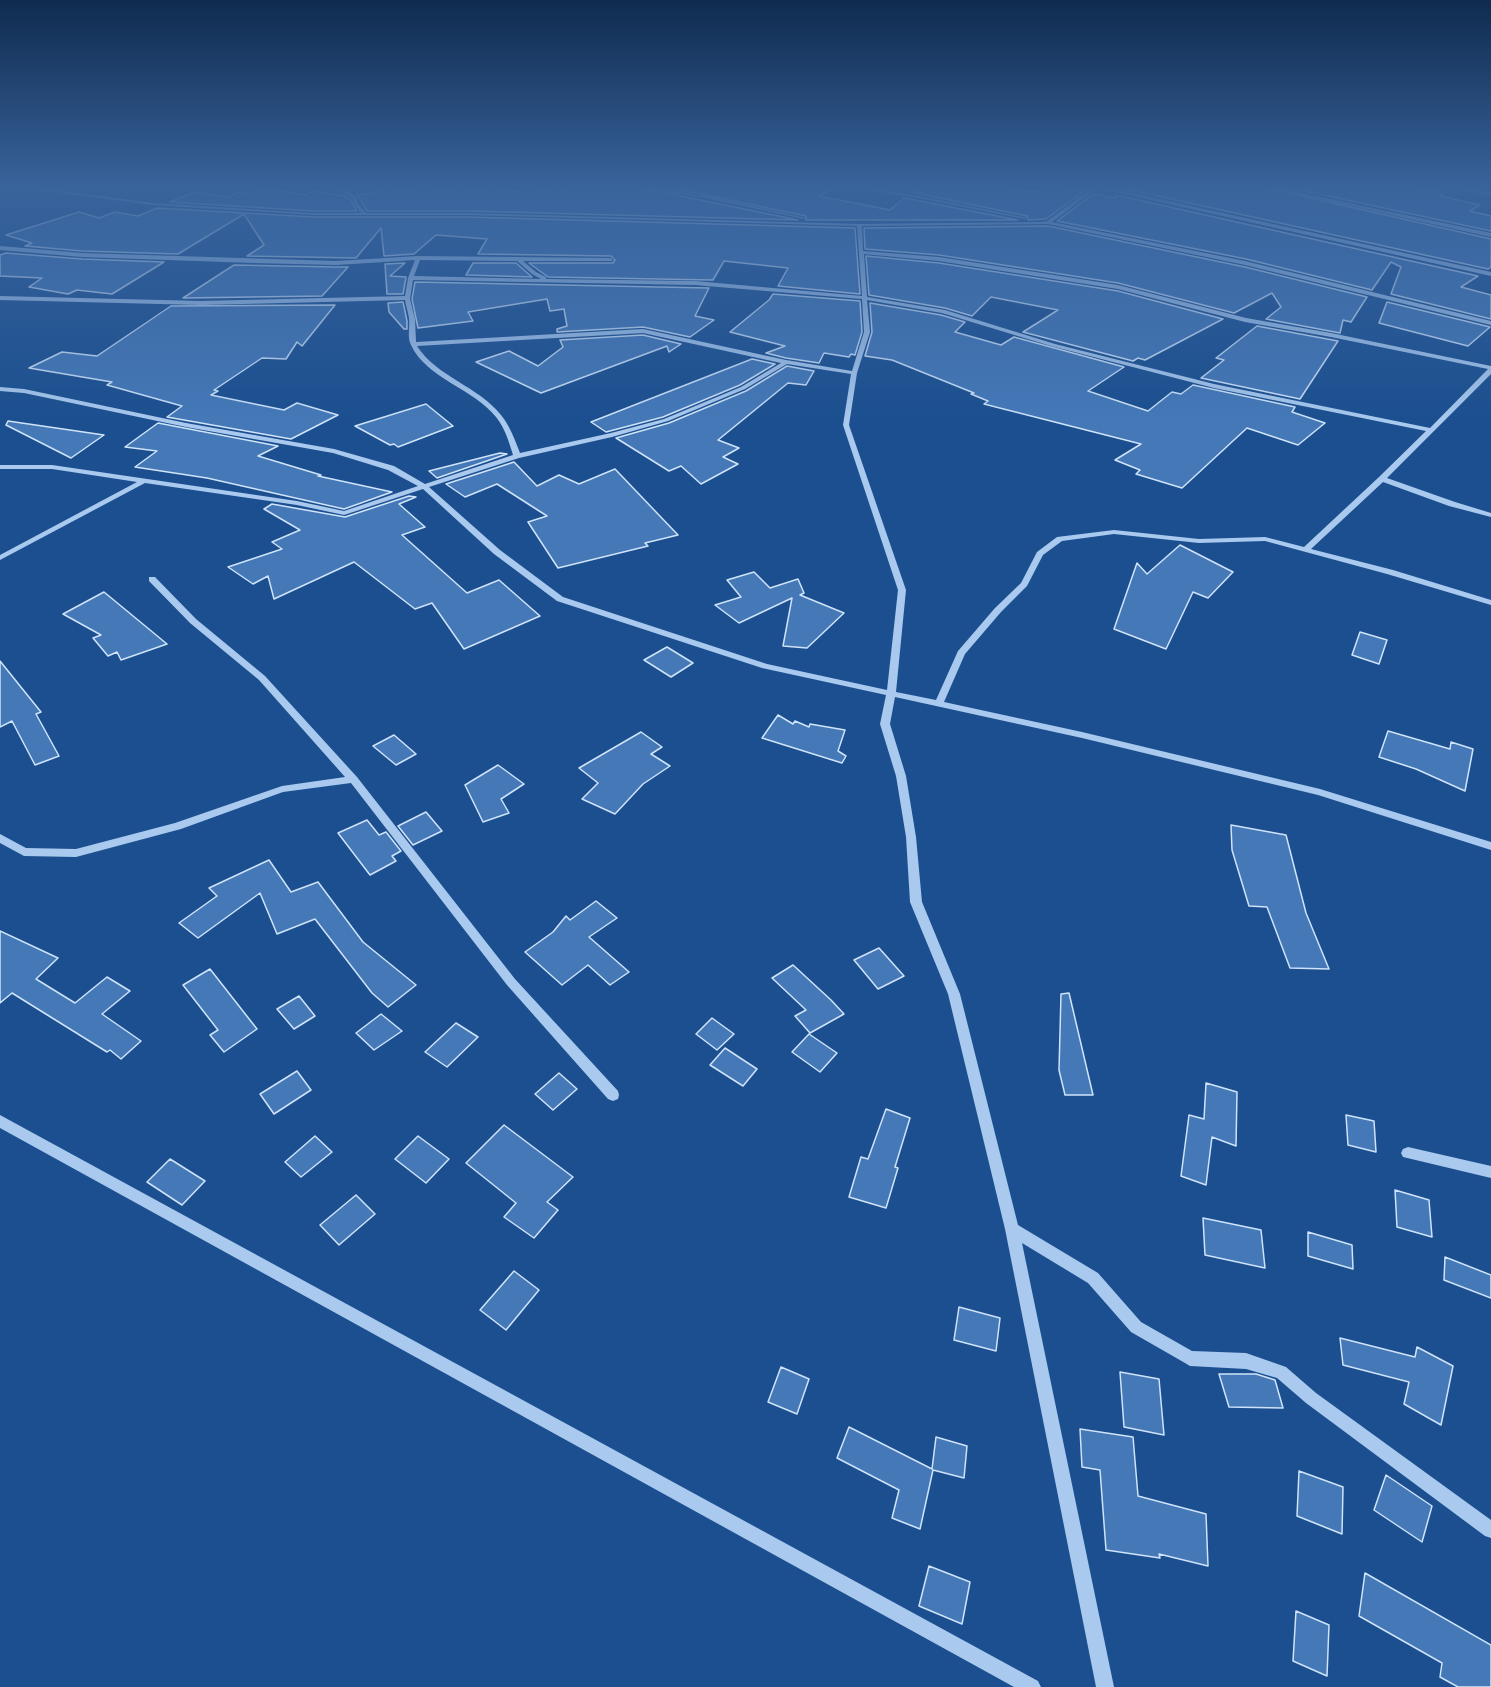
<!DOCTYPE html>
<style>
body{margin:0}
canvas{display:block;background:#1b4f8f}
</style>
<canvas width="1491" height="1687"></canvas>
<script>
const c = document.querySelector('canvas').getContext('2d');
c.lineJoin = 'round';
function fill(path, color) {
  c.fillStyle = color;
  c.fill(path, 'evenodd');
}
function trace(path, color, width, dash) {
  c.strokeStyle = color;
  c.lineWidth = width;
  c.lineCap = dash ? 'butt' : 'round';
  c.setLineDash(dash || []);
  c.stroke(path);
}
const building = new Path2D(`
 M387,187l17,3 15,-3 30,4 10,-4 19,3 16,-3 21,5 10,-5h7l31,7 1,-7h73l161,33 -330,-9h-101l-10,-17h13z
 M666,187h169l-16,9 71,14 14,-12 114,22h-212v-4z
 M917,187h86l33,5 9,-5h14l24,5 -37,27 -18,1 -1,-4 -116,-24z
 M1117,187h145l229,52v28l-3,2z
 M1286,187h125l33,7 -4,2 40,9 -10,6 21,5v15z
 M264,188l41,7 8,-4 31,5 7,4 6,11h-44l-143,-9 24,-10 34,5 10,-5 11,2z
 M1093,194l22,4 1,-3 362,81 -17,11 30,8v24l-100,-25 10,-27 -10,-5 -19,28 -126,-31 -189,-38z
 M157,208l156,9h155l387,11 5,66 -82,-8 10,-18 -64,-7 -11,19 -165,-3 -19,-14h84l2,-3 -4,-4 -133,-2 9,-15 -51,-4 -22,19 -30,2 -3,-28 -25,30 -109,-2 17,-11 -20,-31 -66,40 -96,-3 -57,-5 7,-3 -26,-8 73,-23 20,6 16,-6 23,4z
 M1048,226l197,41 122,30 -16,25 -8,-2 -3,13 -74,-14 15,-12 -9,-14 -38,20 -116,-30 -179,-28 -74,-6 -1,-21z
 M6,253l76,6 82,3 -52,32 -35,-4 -9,4 -39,-7 13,-9 -42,-2v-21z
 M866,256l73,7 179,28 105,28 -78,41 -7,-2 -5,3 -110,-29 35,-22 -67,-13 -19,19 -27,-8 -76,-13z
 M405,263l-15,13 16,1 -3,17h-16l-2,-30z
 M473,263h43l16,14 -66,-2z
 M234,265l102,2h12l-26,29 -139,2z
 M415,282l294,6 -14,28 19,4 -24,17 -47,-10 -86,5v-3l10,-3 -3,-17 -14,2 -3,-12 -79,13 5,9 -55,7 -6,-29z
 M773,294l87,7 2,31 -7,23 -4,-1 -2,3 -25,-4 -5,10 -33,-5 -20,-5 19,-7 -55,-14 39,-32z
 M403,302l4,19v8h-3l-15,-17 -1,-9z
 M1387,302l103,25 -22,19 -89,-23z
 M870,303l71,12 24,7 -10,10 46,13 13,-8 110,30 -36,24 60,20 24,-19 9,2 12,-9 102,22 -3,5 33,11 -27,22 -51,-17 -65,60 -46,-14 4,-4 -25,-10 26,-16 -157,-40 4,-3 -17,-7 3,-1 -82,-33 -27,-4 7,-24z
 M335,305l-33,41 -5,-4 -11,17 -24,-1 -48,32 4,1 -7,4 73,15 13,-7 41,12 -47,24 -124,-22 15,-11 -75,-21 5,-3 -83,-14 33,-16 35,4 74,-50z
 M1257,326l81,15 -38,58 -99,-21 23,-18 -8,-2z
 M643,335l38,9 -12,8 -2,-6 -126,47 -65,-31 33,-11 29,15 25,-19 -3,-7z
 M752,359l23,5 -35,21 -77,32 -57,15 -15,-10z
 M787,366l27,5 -8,14 -18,-2 -70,57 21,8 -16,9 15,7 -37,20 -20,-18 -12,5 -53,-33 53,-15 77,-32z
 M426,404l27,22 -55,21 -4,-3 -4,1 -35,-19z
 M8,421l96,14 -33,23 -65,-33z
 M158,423l120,23 -20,10 63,19 -3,1 74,16 -48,17 -137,-31 -72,-11 22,-16 -32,-4z
 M500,453l7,1 -70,24 -8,-7z
 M514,462l23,24 22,-11 20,9 36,-15 63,66 -33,8 3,3 -90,22 -30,-46 19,-6 -50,-32 -32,13 -19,-13z
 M409,496l7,1 -17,7 26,23 -23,8 65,58 32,-13 41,36 -76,33 -32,-46 -17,6 -61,-47 -80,37 -6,-23 -15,8 -25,-17 54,-18 -10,-7 28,-12 -36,-21 8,-5 73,13z
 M1180,545l53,27 -25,26 -15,-6 -27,57 -52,-20 23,-66 10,11z
 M754,572l16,16 28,-9 6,14 -4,2 44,18 -37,35 -24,-2 9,-48 -53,25 -24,-18 26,-8 -14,-17z
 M104,592l63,52 -46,16 -4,-8 -9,4 -15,-18 8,-3 -38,-21z
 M1360,632l27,8 -8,24 -27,-9z
 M667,647l26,16 -22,14 -27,-17z
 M0,661l41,51 -5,2 23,42 -24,9 -23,-44 -12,6z
 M778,715l15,9 2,-3 14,6 1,-3 35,6 -7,21 8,5 -4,7 -80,-25z
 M1388,731l62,18 1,-7 22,7 -8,42 -49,-22 -37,-12z
 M641,732l21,15 -11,7 19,12 -27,18 -28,30 -33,-15 16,-16 -19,-15z
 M394,735l22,19 -20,11 -23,-19z
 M498,765l26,19 -23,15 8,14 -26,9 -18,-37z
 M426,812l16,19 -29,14 -15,-19z
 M367,820l12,15 7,-3 15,19 -9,5 4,5 -26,14 -32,-42z
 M1231,825l55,10 20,78 23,56 -39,-1 -23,-61 -18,-1 -17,-56z
 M269,860l22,32 27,-10 45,60 53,43 -28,22 -16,-14 -57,-74 -38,15 -17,-41 -62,45 -19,-15 38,-27 -8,-8z
 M596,901l21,17 -28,19 40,35 -19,13 -22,-20 -26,20 -37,-33 28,-20 13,-16 4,4z
 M0,931l58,27 -22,21 39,24 32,-26 23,14 -28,23 39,27 -20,18 -11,-9 -3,2 -95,-59 -12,10z
 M879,948l25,28 -26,13 -24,-29z
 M793,965l38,35 13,14 -34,19 -15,-17 11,-6 -34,-32z
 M210,969l47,60 -33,23 -14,-17 8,-5 -35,-45z
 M1069,993l24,102h-28l-6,-25 2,-76z
 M299,996l16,20 -21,13 -17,-20z
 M381,1014l21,17 -28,19 -18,-17z
 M712,1018l22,16 -17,16 -21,-16z
 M456,1023l22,14 -31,30 -22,-15z
 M809,1034l28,19 -17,19 -28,-20z
 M725,1048l32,21 -14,17 -33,-21z
 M297,1071l14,19 -37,24 -14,-20z
 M559,1073l18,16 -24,21 -18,-16z
 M1206,1083l31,9 -1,54 -24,-9 -6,48 -25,-9 8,-61 15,4z
 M886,1109l24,9 -15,49 3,1 -12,40 -37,-11 12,-40 7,2z
 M1346,1115l28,6 2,31 -28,-7z
 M504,1125l69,52 -26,25 11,8 -24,28 -30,-21 12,-14 -50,-40z
 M315,1136l17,16 -31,25 -16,-15z
 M418,1136l31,23 -23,24 -31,-24z
 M170,1159l35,22 -23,24 -35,-23z
 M1395,1190l34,10 3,37 -35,-10z
 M356,1195l19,19 -36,31 -19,-20z
 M1203,1218l58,12 4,38 -60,-13z
 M1308,1232l44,13 1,24 -45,-13z
 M1445,1257l46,18v23l-47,-18z
 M514,1271l25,19 -33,40 -26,-20z
 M959,1307l41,11 -4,33 -42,-11z
 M1340,1338l75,19 2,-10 36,19 -12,59 -37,-21 5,-22 -66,-17z
 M781,1367l28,12 -12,35 -29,-12z
 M1120,1372l39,7 5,56 -40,-8z
 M1219,1374h37l19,6 8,28 -54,-1z
 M849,1427l83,42 4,-32 31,9 -3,32 -31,-8 -13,59 -28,-11 7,-28 -62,-32z
 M1080,1429l53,8 5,59 68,18 2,52 -49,-12 1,4 -54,-8 -6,-80 -18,-3z
 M1299,1471l44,16 -1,47 -45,-18z
 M1386,1475l46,31 -10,36 -48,-32z
 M929,1566l41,16 -8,42 -43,-18z
 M1365,1573l126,72v42h-33l-18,-10 2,-14 -83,-47z
 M1296,1611l33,14 -2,51 -34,-15z`);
fill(building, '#4478b7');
trace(building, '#cfe3fa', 1.5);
fill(new Path2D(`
 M18,187h15l120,16 160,10h48l-8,-11v-3l-12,-8 -10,-4 14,2 12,8v5l9,11h102l391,11 182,-2 6,-1 46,-34h12l386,85v4l-394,-88 -45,34 193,39 246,60v4l-246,-60 -197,-41 -186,2 1,25 76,6 179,28 128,33 85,15 160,33v8l-104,104 68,24 36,11v4l-42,-11 -66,-24 -72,67 82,21 98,30v5l-104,-31 -122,-33 -66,2 -85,-9 -52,7 -19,14 -16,31 -26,26 -36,42 -21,48 138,30 238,57 171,53v8l-173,-55 -236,-57 -187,-41 -5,27 16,52 10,61 6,65 38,92 58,231 80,48 43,49 51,29 54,2 40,14 30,26 175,127v18l-6,-2 -179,-133 -29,-25 -31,-9 -56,-3 -5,-3 -54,-31 -43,-49 -66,-40 92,444h-18l-91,-458 -57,-235 -38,-92 -4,-65 -10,-61 -16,-52 6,-29 -124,-27 -205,-67 -63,-47 -71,-65 -79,26 -47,-10 -152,-22 -145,77v-5l137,-73 -85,-13h-52v-4h52l245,36 47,10 74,-25 -30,-16 -55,-17 -147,-26 -162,-34 -24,-2v-4l24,2 162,34 148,26 60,17 31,18 88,-29c-4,-13 -8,-27 -17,-38 -22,-28 -70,-39 -85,-72 -4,-8 -1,-18 -2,-27 -1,-6 -3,-12 -4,-18l-204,5 -201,-5v-4l201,5 204,-5 3,-18 7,-18 -79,5 -82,-2 -172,-6 -82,-7v-4l82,7 254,8 82,-5 193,2 2,3h-90l13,11 10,5v2l149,2 167,15 -5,-70 -389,-11h-155l-160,-10zM864,254l75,7 179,28 127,33 86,15 157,32 -58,59 -216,-44 -159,-40 -110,-34 -78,-13zM420,260l97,1 15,13 9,5 -127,-3zM413,280l282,5 167,14 2,33 -12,39 -66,-11 -143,-31 -227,13 -1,-23 -5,-20zM867,300l75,13 109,33 163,42 212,43 -47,46 -75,70 -39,-10 -66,2 -85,-9 -57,7 -20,15 -16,31 -26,25 -37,43 -22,49 -40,-8 10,-102 -57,-165 8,-52 13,-41zM643,333l138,30 -40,24 -77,32 -53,14 -91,20c-5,-13 -10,-27 -19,-38 -23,-29 -64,-38 -84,-69zM787,364l64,10 -8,51 55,165 -11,100 -120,-26 -204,-67 -63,-47 -71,-63 90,-29 93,-21 56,-16 77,-32z
 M639,187h12l59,10 96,21 -2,1 -94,-20z
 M846,187h14l59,9 108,22 -2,1 -106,-21z
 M1264,187h10l217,46v4z
 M1452,187h10l29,7v2z
 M149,577h6l41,42 69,57 92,101 158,202 103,112 1,4 -1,4 -5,2 -5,-2 -101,-114 -156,-202 -68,9 -102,37 -105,28 -52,-1 -24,-13v-9l26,14 50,1 99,-26 107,-37 63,-9 -86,-97 -69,-57 -41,-42z
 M0,1115l1038,566 3,6h-27l-1014,-559z
 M1408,1147l83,19v12l-88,-21 -2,-4 2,-4z`), '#a9c9ee');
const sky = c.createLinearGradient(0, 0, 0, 423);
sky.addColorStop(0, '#0f2b4f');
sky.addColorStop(0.44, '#39639b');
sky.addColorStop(1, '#39639b00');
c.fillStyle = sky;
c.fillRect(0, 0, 1491, 423);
</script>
